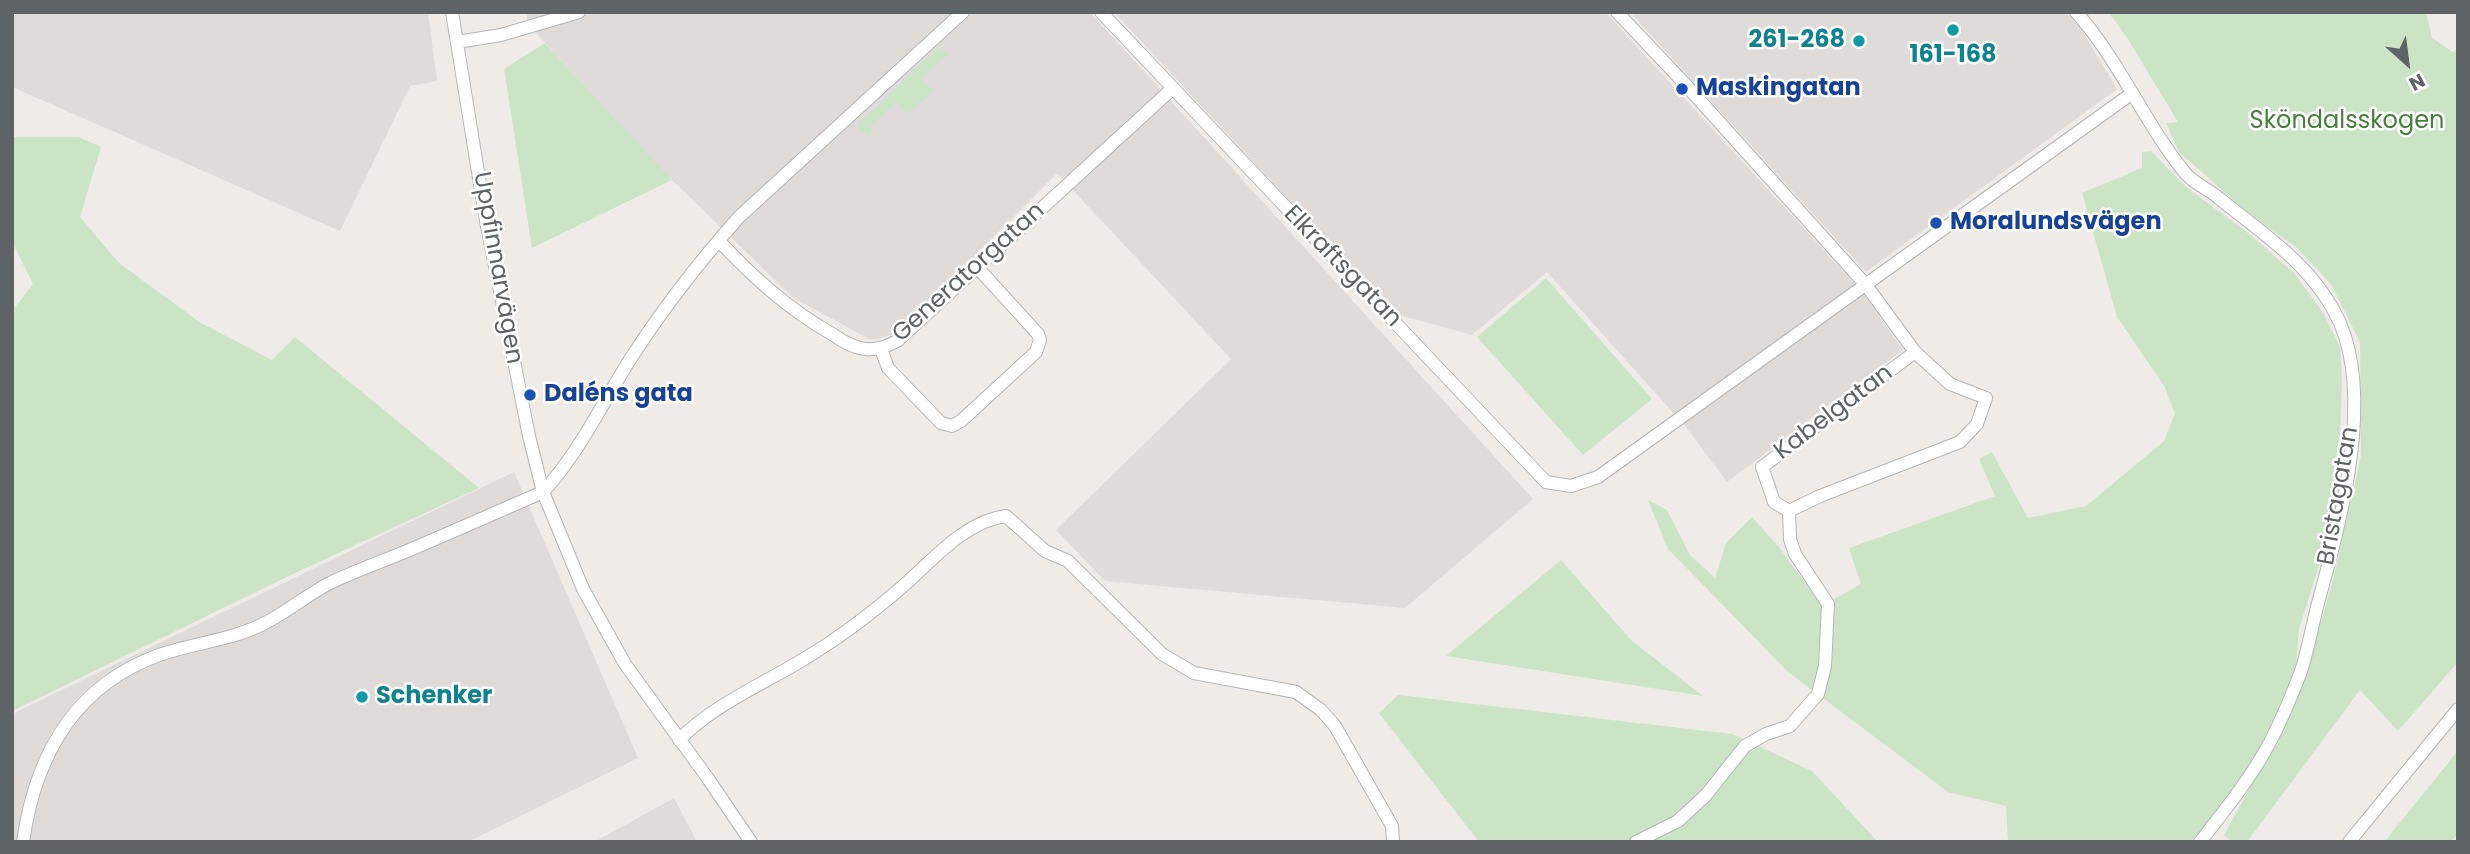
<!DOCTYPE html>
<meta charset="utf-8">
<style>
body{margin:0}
#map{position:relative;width:2470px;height:854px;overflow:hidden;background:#efece7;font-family:Poppins,sans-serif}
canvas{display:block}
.frame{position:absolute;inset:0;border:14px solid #5e6366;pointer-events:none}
.north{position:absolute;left:2372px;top:28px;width:70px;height:70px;-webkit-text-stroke:5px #fff;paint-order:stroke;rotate:152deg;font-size:19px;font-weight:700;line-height:28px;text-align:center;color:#5e6366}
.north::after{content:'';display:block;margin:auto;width:24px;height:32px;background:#5e6366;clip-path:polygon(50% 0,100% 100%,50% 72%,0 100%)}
</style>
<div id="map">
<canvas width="2470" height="854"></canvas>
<div class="frame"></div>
<div class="north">N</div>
</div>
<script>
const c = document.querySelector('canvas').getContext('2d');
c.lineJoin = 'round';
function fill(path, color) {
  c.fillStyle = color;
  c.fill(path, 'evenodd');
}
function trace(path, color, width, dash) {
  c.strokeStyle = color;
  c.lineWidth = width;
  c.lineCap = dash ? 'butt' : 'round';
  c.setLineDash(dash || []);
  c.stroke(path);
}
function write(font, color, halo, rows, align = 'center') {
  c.font = font + ' Poppins,sans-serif';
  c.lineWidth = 5;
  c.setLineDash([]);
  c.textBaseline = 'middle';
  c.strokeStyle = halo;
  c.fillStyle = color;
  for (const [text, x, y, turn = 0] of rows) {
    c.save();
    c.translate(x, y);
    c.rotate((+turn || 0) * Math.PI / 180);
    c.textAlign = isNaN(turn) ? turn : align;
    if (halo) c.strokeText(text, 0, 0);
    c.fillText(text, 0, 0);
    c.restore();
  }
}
fill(new Path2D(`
 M12,12h416l9,69 -27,5 -70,145 -328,-144z
 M527,12h563l443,487 -128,109 -300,-27 -49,-51 175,-171 -174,-186 -158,160 -28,7 -79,-43 -134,-131 -131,-143z
 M1114,12h491l258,281 40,57 -176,132 -42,-56 -138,-154 -75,63 -87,-24 -97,-112z
 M1630,12h436l15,17 36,60 -251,183z
 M514,472l124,286 -170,84h-456v-128z
 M674,798l23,44h-103z`), '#dedbd9');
fill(new Path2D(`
 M2108,12h318l6,26 21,14 5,-5v615l-60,69 -38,-41 -113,152h-16l-7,-7 42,-76 38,-80 28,-95 29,-128 -1,-114 -29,-58 -36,-38 -47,-33 -69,-61 -13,-29 12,-1 -52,-86z
 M545,43l127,137 -140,68 -28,-179z
 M939,48l10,5 -27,25 11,13 -25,23 -12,-12 -26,25 3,4 -6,6 -8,-9v-5z
 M12,137h67l22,10 -21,70 39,46 82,60 71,37 23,-23 184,151 -184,85 -283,138v-400l21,-27 -21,-42z
 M2151,151l35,36 62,46 46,40 30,41 16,33 2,31 -4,127 -39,124 -4,47 -37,83 -67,83h-183l-2,-36 -58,-14 -160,-120 -120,-123 -20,-49 19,10 23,45 25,23 11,-35 26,-26 27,30 43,59 39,-22 -12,-36 146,-52 -16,-37 13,-7 36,66 58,-12 78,-65 11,-28 -11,-27 -47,-69 -35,-124 60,-25v-16z
 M1546,278l106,121 -69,56 -106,-118z
 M1561,560l70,80 72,56 -257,-40z
 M1398,695l334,39 80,37 66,71h-399l-100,-129z
 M2458,751v82l-7,9h-67z`), '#cce4c6');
const minor = new Path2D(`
 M452,12l34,209 43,215 14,56 40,97 42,75 84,116 42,62
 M1101,12l445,470 25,4 27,-9 533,-383
 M1617,12l68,72 181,201 49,67 35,32 36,14 -9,26 -17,18 -140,54 -31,15
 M2076,12c44,49 68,111 110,162 9,10 24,16 34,25 46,37 95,68 120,124 34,79 0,200 -22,280 -6,23 -10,48 -18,71 -9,23 -19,47 -30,68 -19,36 -45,68 -70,100
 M457,42l44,-7 78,-23
 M719,241c34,36 69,68 113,93 10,7 22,14 34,15 12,1 21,-3 31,-8l276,-253
 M881,349l7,19 53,55 11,3 9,-5 75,-69 4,-12 -2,-6 -61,-67
 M1789,511l-15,-9 -12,-35 153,-115
 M679,740c33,-34 80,-54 120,-78 36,-21 72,-48 103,-75 31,-27 63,-66 104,-71l39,35 23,10 94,93 32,19 102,19 25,18 14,16 57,100 1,16
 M23,842c12,-85 51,-156 136,-187 34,-12 69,-14 102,-30 24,-11 44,-29 67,-41 26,-13 53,-22 79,-33 45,-19 90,-39 136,-59 36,-39 60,-90 88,-134 33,-51 68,-96 108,-141l224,-205
 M1636,842l42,-21 28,-26 39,-49 21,-12 24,-8 28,-32 7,-28 3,-62 -33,-50 -5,-15 -1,-28
 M2349,842l109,-133`);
trace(minor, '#b2b5b8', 14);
trace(minor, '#fff', 12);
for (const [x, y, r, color] of [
 [1953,30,7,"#0f9aa8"],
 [1859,41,7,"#0f9aa8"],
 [1682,89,7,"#1a4fb4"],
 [1936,223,7,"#1a4fb4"],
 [530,395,7,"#1a4fb4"],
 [362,697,7,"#0f9aa8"]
]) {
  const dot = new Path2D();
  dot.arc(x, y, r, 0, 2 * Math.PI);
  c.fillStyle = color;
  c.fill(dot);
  trace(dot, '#fff', 2.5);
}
write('bold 24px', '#0d838f', '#fff', [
 ["261-268",1845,41],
 ["161-168",1953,56,"center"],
 ["Schenker",376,697,"left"]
], 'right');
write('bold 24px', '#164399', '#fff', [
 ["Maskingatan",1696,89],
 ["Moralundsvägen",1950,223],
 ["Daléns gata",544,395]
], 'left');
write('24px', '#477f3c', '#fff', [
 ["Sköndalsskogen",2347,122]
]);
write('24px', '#5e6366', '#fff', [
 ["Elkraftsgatan",1342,267,46],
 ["Uppfinnarvägen",497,268,80],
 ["Generatorgatan",969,273,-42],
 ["Kabelgatan",1834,413,-37],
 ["Bristagatan",2339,496,-80]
]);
</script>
